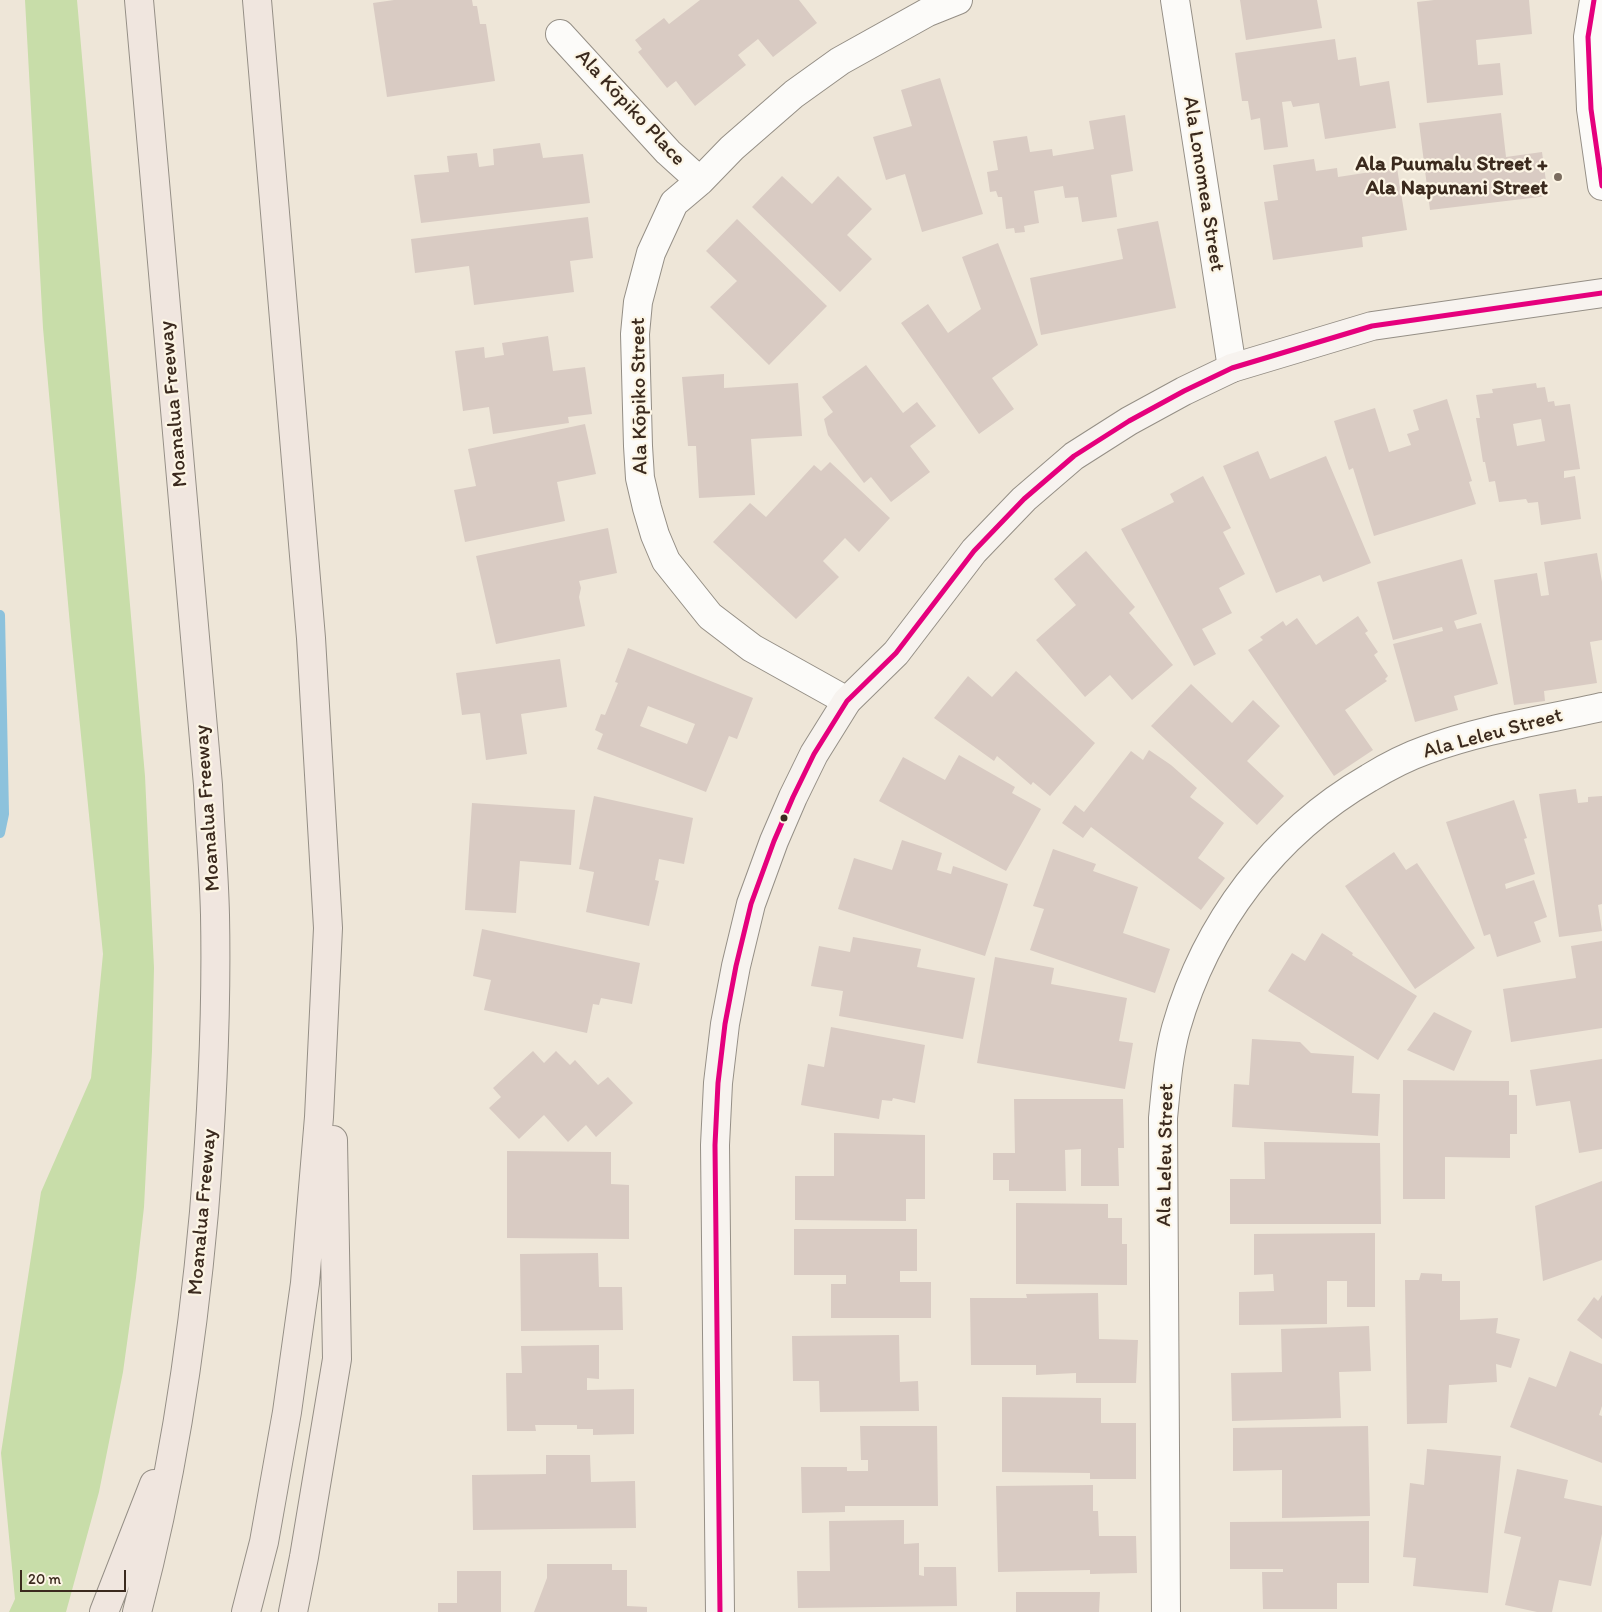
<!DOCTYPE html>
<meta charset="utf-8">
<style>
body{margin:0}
#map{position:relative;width:1602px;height:1612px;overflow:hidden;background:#eee6d8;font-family:Itim,sans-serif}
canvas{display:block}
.scale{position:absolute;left:20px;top:1570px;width:106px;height:22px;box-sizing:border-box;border:2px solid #3b2a1e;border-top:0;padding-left:6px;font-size:15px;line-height:18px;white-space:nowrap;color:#3b2a1e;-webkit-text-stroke:4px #fcf5e5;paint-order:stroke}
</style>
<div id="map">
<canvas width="1602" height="1612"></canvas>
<div class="scale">20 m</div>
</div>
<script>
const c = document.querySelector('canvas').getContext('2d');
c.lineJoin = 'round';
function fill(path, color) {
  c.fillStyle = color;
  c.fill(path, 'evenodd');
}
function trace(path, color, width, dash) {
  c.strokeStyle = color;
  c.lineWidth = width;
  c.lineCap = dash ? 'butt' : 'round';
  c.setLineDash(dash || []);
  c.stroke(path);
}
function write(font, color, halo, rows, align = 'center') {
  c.font = font + ' Itim,sans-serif';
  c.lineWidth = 4.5;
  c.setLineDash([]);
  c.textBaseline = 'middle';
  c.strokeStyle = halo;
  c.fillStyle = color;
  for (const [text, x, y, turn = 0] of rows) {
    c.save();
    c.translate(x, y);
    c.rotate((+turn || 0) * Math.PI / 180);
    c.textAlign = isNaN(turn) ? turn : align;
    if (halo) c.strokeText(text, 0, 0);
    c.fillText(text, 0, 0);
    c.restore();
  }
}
fill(new Path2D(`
 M25,0h52l68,776 9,192 -2,83 -8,156 -8,71 -13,94 -24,120 -33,120h-57l6,-13 -14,-146 40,-261 50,-114 12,-124 -32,-318 -28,-308z`), '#c8dda9');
trace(new Path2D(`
 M0,615l4,199 -4,19`), '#8dc2dc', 10);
fill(new Path2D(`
 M394,0h78l1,6h4l3,18h6l9,57 -108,16 -14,-94z
 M700,0h99l18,23 -44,34 -15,-18 -20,16 8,10 -51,41 -19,-25 -9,7 -29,-36 4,-3 -7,-9 29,-22 5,6z
 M1240,0h77l5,28 -76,12z
 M1434,0h95l3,34 -56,6 2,25 22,-2 3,32 -76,8 -10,-101z
 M1335,39l3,21 18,-3 4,29 29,-5 7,47 -71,11 -6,-36 -26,4 -2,-6 -9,1 6,45 -24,3 -4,-32 -9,2 -3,-19h-6l-7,-48z
 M940,78l43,136 -61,18 -17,-58 -19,6 -13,-43 39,-11 -11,-36z
 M1501,113l5,44 36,-5 6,44 -118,14 -11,-87z
 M1125,115l8,56 -22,4 6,42 -35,5 -4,-25 -13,1 -2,-12 -29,5 5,32 -15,3 1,6 -10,1 -1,-5 -8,1 -4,-32h-4l-2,-6 -6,1 -3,-20 11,-2 -5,-29 34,-5 3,16 22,-3 1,7 41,-7 -5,-28z
 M540,143l3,15 40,-4 7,49 -169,20 -7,-48 35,-3 -2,-16 30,-3 2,14 15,-2 -1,-16z
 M1314,159l2,12 21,-3 1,9 59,-9 10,62 -45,7 1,10 -90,13 -9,-58 14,-2 -5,-35z
 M782,176l30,28 26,-28 34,33 -25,26 25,24 -32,33 -88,-85z
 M588,217l5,41 -23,3 4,31 -100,13 -5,-39 -54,7 -4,-34z
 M737,219l90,87 -58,59 -59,-58 27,-26 -31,-30z
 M1158,221l18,87 -135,27 -11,-57 93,-19 -6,-30z
 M998,243l40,102 -46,33 22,31 -35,25 -78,-111 27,-19 20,29 33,-24 -19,-52z
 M548,336l5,35 32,-4 7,47 -24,3 1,6 -76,11 -4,-27 -26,4 -8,-60 29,-4 1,11 19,-3 -2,-12z
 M866,365l37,48 14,-11 19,24 -26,20 20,26 -39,30 -20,-25 -7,6 -36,-48 -4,-16 9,-7 -11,-15z
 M724,374v14l74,-5 4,53 -51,3 4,56 -56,3 -3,-52h-8l-6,-69z
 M1536,383l1,5 8,-1 3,15 6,-1 1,5 15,-2 10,65 -16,2v7l11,-2 6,43 -40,6 -3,-23 -10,1 -2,-4 -27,3 -4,-21 -6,1 -4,-20h-2l-7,-44h4l-4,-23 17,-2 -1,-4zM1541,419l4,22 -28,5 -4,-22z
 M1447,399l25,82 -3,1 7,22 -102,32 -21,-68 -4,2 -15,-49 41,-13 14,44 22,-7 -4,-11 12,-4 -6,-20z
 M585,424l11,50 -39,8 8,39 -100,21 -11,-52 22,-4 -8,-37z
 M1258,451l12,28 56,-23 45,107 -48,19 -3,-7 -44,18 -53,-127z
 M830,462l60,56 -31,34 -14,-14 -22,23 16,16 -43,42 -83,-77 37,-39 16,14 48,-52 7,6z
 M1203,476l28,52 -8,4 22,42 -26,14 13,25 -30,16 14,25 -22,12 -73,-137 53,-27 -4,-8z
 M608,528l9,45 -38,8 2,7 -2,9 6,29 -89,18 -20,-88z
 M1086,551l49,56 -6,6 44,52 -41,35 -22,-25 -25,22 -49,-57 40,-35 -22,-26z
 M1597,553l5,29v58l-12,2 7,41 -53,8 1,10 -31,4 -20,-125 43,-7 4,23 8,-1 -5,-33z
 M1462,559l15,55 -23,7 3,8 24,-6 17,61 -44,12 4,14 -43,12 -22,-78 50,-13 -1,-4 -49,13 -16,-58z
 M1358,616l10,15 -3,2 13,19 -4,3 14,21 -3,3 2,2 -42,29 28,40 -39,26 -86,-126 15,-10 -3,-3 23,-16 3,5 11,-8 19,27z
 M628,648l125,50 -16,41 -8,-3 -23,56 -109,-43 6,-15 -8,-4 6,-16 4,1 13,-32 -3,-1zM648,706l47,18 -8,20 -47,-18z
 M560,659l7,48 -46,7 6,40 -41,6 -6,-47 -18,2 -6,-42z
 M1016,671l79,72 -45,53 -17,-14 -2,3 -34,-29 -3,5 -60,-43 34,-42 24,21z
 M1191,684l41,39 21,-23 27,26 -33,35 37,35 -27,29 -106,-99z
 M1149,750l22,15 26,23 -7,9 34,26 -26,35 27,20 -24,32 -110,-83 -8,11 -21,-15 13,-18 9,7 47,-61 12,9z
 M959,755l56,32 -3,6 29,16 -35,62 -127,-70 24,-44 42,23z
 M1576,789l2,14 10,-1v-5l14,-1v108l-4,1 4,26 -43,6 -20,-143z
 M594,796l99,22 -9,46 -25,-5 -4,21 4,1 -10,45 -63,-14 8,-40 -15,-3z
 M1514,800l13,38 -3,1 11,35 -30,10 1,5 28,-9 13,37 -13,5 7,20 -44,15 -7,-23 -6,2 -38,-114z
 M472,803l103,7 -4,55 -51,-4 -4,52 -51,-3z
 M902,840l40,13 -5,17 14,4 2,-8 55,18 -23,72 -147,-47 16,-51 38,12z
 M1053,849l43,15 -3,7 45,16 -15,46 47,16 -15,44 -125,-43 14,-41 -11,-3z
 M1394,852l12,18 11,-7 58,85 -60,41 -70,-103z
 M482,929l158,34 -8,41 -31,-6 -2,7 -6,-1 -6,29 -103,-23 7,-30 -18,-4z
 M1322,933l31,20 -1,2 65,41 -39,64 -110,-69 24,-38 13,8z
 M853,937l68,12 -4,18 58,11 -12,61 -124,-23 4,-25 -32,-5 8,-40 31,6z
 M1602,941v87l-91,14 -8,-53 73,-11 -5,-32z
 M995,957l59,11 -3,16 76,14 -8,43 14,2 -8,46 -148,-26z
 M1434,1012l38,19 -18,40 -47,-21z
 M831,1027l94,18 -10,58 -22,-5 -1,3 -10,-1 -3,19 -78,-14 7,-41 16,3z
 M1252,1039l48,3 11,11 43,3 -2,37 28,1 -2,42 -146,-9 2,-43 15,1z
 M533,1051l11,12 12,-12 14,14 5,-5 23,25 10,-8 25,26 -37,34 -10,-12 -18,17 -24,-27 -25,24 -30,-31 12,-11 -8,-9z
 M1602,1059v90l-23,4 -9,-52 -34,5 -6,-36z
 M1403,1080l106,1v14h8v39h-7v24l-65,-1v42h-42z
 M1014,1099h109l1,49h-6l1,38h-38v-37l-16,1 1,41h-57v-11h-16v-27h22z
 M834,1133l91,2v64h-19v22l-111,-1v-44h39z
 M1264,1142l116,1 1,81h-151v-45h35z
 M507,1151l104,1v32l18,1v54l-122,-1z
 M1602,1181v79l-59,21 -8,-75z
 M1016,1203l92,1v14h14v26h5v41l-111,-1z
 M794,1229h123v42h-17v11h31v36h-100v-34h15v-9h-52z
 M1375,1233v74h-28v-26h-20v43l-88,1v-33l35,-1 -1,-17 -19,1v-41z
 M598,1253l1,34h23l1,43 -102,1 -1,-77z
 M1421,1273l21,1v7h18v39l38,-2 -2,15 24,6 -9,29 -15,-4 1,18 -48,3 -2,38 -40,1 -2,-144h14z
 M1098,1293l1,46 39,1 -2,43h-60v-10l-40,2v-10h-65l-1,-67h57l-1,-4z
 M1602,1295v44l-25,-19 17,-23 4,4z
 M1369,1326l2,45 -32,1 2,46 -109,3 -1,-48 51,-1 -1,-43z
 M899,1335l1,47 18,-1 1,30 -99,1 -1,-31h-26l-1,-45z
 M599,1345v34l-12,-1v12l47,-1v45l-41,1v-6h-16v-4h-42l1,6h-29l-1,-58h16l-1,-27z
 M1570,1351l32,13v42l-3,9 3,1v47l-92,-36 19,-50 27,10z
 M1002,1397l99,1v25h35v56h-46v-6l-88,-1z
 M860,1426h77l1,80h-93v6l-43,1 -1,-46h46v4h21v-11h-7z
 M1368,1426l2,90 -88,2v-48l-49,1v-43z
 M1427,1449l74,7 -13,137 -75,-7 3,-28 -13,-1 7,-74 14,2z
 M546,1455h44l1,27 44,-1 1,47 -163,2 -1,-55 74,-1z
 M1517,1469l51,11 -4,18 38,8v28l-11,52 -32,-6 -7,32h-15l-32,-7 16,-68 -17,-4z
 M1093,1485v26h5l1,25h37l1,37 -47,1v-4l-92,2 -2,-86z
 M904,1520v24l15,-1v32l5,1v-9h32l1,39 -159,2 -1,-37h33l-1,-50z
 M1369,1521v62h-32v26h-74l-1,-37h21v-3h-53v-47z
 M547,1564h65v6h15v36l20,1v5h-113l13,-34z
 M457,1571h44v41h-63v-9h19z
 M1016,1592h84l-1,20h-83z`), '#d9cbc3');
const street = new Path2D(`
 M1175,0l57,368
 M1594,0l-6,37 3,72 11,77
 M560,34l108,118 32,29
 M847,701l-95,-53 -42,-32 -44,-55 -11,-26 -8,-27 -7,-30 -2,-32 -3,-112 3,-32 13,-49 23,-50 26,-22 32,-33 62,-54 46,-33 88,-49 30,-12
 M1166,1612l-3,-494c3,-30 5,-61 13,-90 30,-105 98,-195 193,-250 18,-11 37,-21 57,-28 57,-21 118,-30 176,-43`);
const secondary = new Path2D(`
 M720,1612l-5,-467 3,-62 7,-59 11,-58 15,-62 23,-63 19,-44 21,-43 33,-53 49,-48 78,-102 50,-52 50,-43 55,-35 55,-30 48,-23 140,-42 230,-33`);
const highway = new Path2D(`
 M104,1612l50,-128
 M137,1612c35,-131 55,-265 67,-400 8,-99 13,-198 11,-297 -1,-44 -5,-87 -7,-130l-69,-785
 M246,1612l18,-70 23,-130 18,-129 14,-166 9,-189 -17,-290 -54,-638
 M293,1612l11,-55 33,-198 -4,-219`);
trace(street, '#958f86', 30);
trace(secondary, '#958f86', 30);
trace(highway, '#958f86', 30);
trace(street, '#fcfbf9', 28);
trace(secondary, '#f7f3ef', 28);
trace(highway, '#f0e6df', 28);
trace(new Path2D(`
 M1594,0l-6,37 3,72 11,77
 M720,1612l-5,-467 3,-62 7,-59 11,-58 15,-62 23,-63 19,-44 21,-43 33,-53 49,-48 78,-102 50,-52 50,-43 55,-35 55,-30 48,-23 140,-42 230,-33`), '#e5007d', 5);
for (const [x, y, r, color] of [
 [1558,177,5,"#7a6c5f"],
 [784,818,4.5,"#3b2a1e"]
]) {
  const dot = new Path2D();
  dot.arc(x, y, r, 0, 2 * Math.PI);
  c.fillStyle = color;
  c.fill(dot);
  trace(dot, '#fcf5e5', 2);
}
write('21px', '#3b2a1e', '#fcf5e5', [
 ["Ala Kōpiko Place",630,108,47],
 ["Ala Lonomea Street",1203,184,81],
 ["Ala Kōpiko Street",640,396,-91],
 ["Moanalua Freeway",174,404,-95],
 ["Ala Leleu Street",1493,734,-15],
 ["Moanalua Freeway",208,808,-94],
 ["Ala Leleu Street",1166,1155,-89],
 ["Moanalua Freeway",203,1212,-85]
]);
write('bold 21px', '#3b2a1e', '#fcf5e5', [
 ["Ala Puumalu Street +",1548,165],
 ["Ala Napunani Street",1548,189]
], 'right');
</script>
